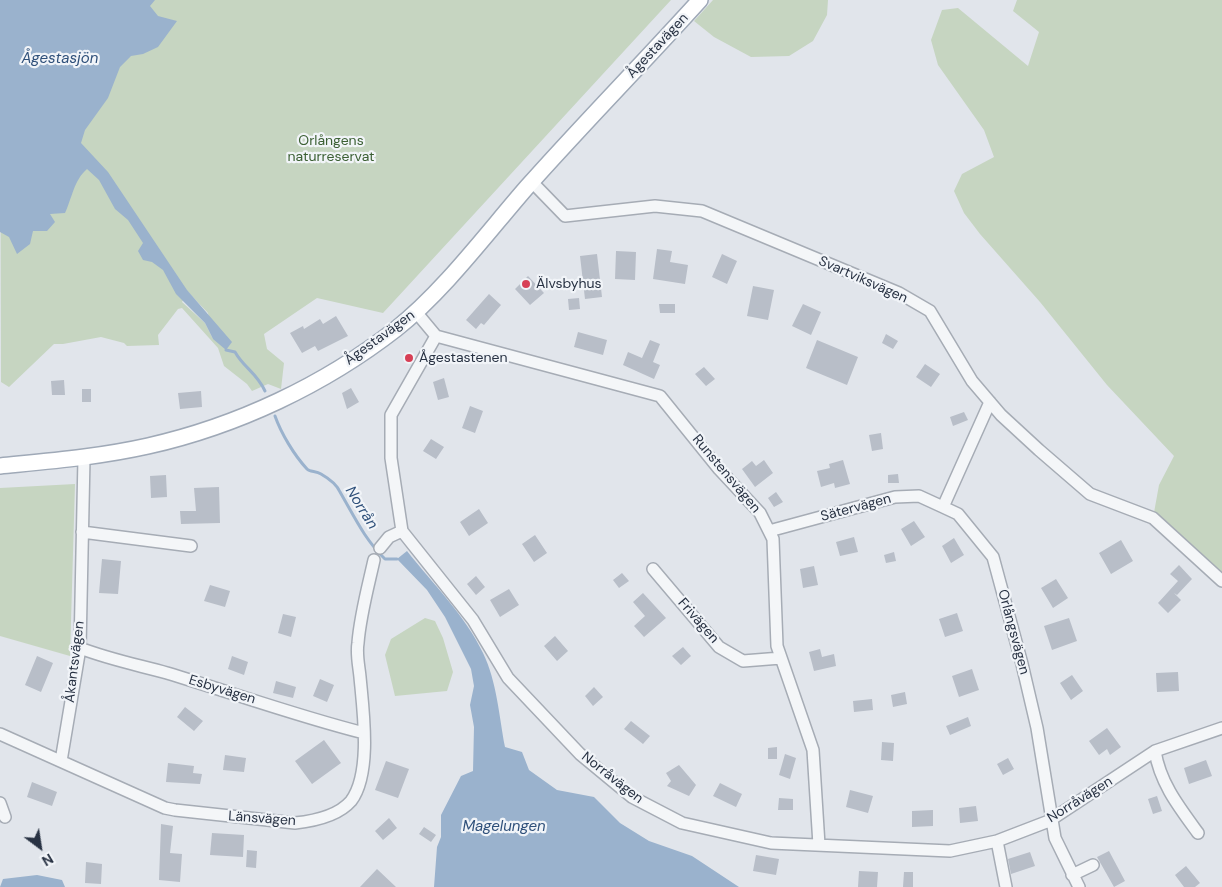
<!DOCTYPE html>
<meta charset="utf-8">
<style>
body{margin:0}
#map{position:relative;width:1222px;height:887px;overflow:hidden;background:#e1e5eb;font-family:"DM Sans",sans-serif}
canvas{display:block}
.north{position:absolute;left:15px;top:822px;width:50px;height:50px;-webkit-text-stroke:4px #f1f4f8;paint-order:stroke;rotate:149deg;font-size:14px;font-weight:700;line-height:20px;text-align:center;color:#283243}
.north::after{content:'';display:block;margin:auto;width:18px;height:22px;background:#283243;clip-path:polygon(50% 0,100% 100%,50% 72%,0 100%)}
</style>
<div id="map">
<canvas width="1222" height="887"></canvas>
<div class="north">N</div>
</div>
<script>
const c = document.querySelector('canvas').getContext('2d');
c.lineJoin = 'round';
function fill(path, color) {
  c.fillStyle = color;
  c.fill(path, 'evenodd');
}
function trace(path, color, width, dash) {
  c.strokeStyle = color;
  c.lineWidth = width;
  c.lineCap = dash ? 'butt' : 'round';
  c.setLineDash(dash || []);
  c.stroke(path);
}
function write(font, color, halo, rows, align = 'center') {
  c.font = font + ' "DM Sans",sans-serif';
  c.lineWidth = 4.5;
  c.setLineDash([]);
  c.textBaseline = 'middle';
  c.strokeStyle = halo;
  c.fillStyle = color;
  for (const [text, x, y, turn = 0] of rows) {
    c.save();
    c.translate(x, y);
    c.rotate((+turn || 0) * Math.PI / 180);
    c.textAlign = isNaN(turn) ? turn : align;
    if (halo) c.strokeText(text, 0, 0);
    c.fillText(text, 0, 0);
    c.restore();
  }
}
fill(new Path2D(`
 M0,0h671l-288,313 -66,-15 -53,36 3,15 17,14 -3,26 -13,-5 -16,7 -5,-7 -23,-18 -6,-18 -36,-40 -4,1 -20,26 1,10 -32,1 -3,-3 -23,-6 -38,7h-9l-45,43 -8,-5zM188,292l20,21 5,26 -8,-16 -23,-21z
 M713,0h115l-1,15 -14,26 -24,15 -38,1 -37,-20 -20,-16z
 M1017,0h205v581l-69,-63 6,-33 15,-29 -67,-71 -67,-83 -60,-68 -16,-21 -10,-22 8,-17 32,-17 -10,-27 -46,-65 -7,-25 11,-30 16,-2 70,58 11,-34 -26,-21z
 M75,484l-5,172 -70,-20v-148z
 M425,618l10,3 8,17 10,34 -6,19 -52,5 -10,-41 6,-16z`), '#c6d5c1');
fill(new Path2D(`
 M0,0h155l-5,6 8,10 19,5 -19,26 -15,7 -12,2 -11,11 -12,31 -23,32 -4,13 27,29 79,118 45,52 -6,8 -13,-11 -8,-16 -29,-29 -13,-24 -11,-8 -9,-2 -5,-9 5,-8 -15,-23 -13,-11 -16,-29 -12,-11c-13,11 -15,29 -22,44l-15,1 5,8 -8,9h-14l-3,13 -13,10 -8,-17 -9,-5z
 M407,551c26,33 58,64 76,102 14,29 16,63 22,94l17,5 7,18 28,20 37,7 26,26 29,18 43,15 47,31h-305l3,-40 4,-10v-22l20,-39 12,-5 1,-44 -4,-22 4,-19 -3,-17 -26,-52 -18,-27 -30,-31z
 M37,875l25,5 3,7h-65l3,-8z`), '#9ab2cd');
trace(new Path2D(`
 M226,350l9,2c9,16 21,20 30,39
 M275,416c6,17 19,39 32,53 3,3 9,2 14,5 7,4 16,11 19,18 14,24 25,48 45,67h12`), '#9ab2cd', 3);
fill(new Path2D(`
 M657,249l15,2 -2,11 18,3 -3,19 -32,-5z
 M616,251l20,1 -1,28 -20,-1z
 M597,254l5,43 -17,2 -5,-43z
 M722,254l15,7 -10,23 -15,-7z
 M528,276l16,17 -14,12 -15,-16z
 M753,286l21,4 -6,30 -21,-4z
 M489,294l12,11 -17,20 -3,-2 -5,6 -10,-9z
 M579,298l1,11 -11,1 -1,-11z
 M659,304h16v9h-15z
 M803,304l18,8 -10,23 -19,-9z
 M336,316l12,20 -30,15 -3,-5 -13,7 -12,-20 13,-7 1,3 16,-10 3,5z
 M578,332l29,8 -4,15 -29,-8z
 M886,334l12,7 -5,8 -11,-6z
 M650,340l10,4 -7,18 7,3 -6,14 -31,-14 5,-13 14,6z
 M817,340l41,17 -11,28 -41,-17z
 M925,364l15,10 -9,13 -15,-10z
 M704,367l11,12 -9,7 -11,-12z
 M444,378l5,19 -11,3 -5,-18z
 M64,380l1,15h-13l-1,-14z
 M351,388l8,14 -12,7 -5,-16z
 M82,389h9v13h-9z
 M201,391l1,16 -22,2 -2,-16z
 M470,406l13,5 -8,22 -13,-5z
 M964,412l4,8 -15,6 -3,-9z
 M881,433l2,16 -11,2 -3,-16z
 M431,439l13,8 -8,12 -13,-8z
 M764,460l9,13 -18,14 -13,-18 10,-8 4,5z
 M843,460l7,24 -15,4 -1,-5 -13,4 -4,-16 13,-3 -1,-4z
 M898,474l1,9h-11v-8z
 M166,475l1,22 -16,1 -1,-22z
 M219,487l1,36 -39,1 -1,-13h16l-2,-23z
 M776,492l7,10 -9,5 -6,-9z
 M479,509l9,14 -19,13 -9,-14z
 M914,521l11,16 -14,9 -10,-17z
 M535,535l12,18 -13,9 -12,-18z
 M854,537l4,15 -18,4 -4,-14z
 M954,538l10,17 -13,8 -9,-17z
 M1121,540l12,21 -22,13 -12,-21z
 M894,552l2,9 -10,2 -2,-8z
 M102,559l19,2 -3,33 -19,-1z
 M1179,565l13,14 -15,16 -3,-2 7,7 -13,13 -10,-10 20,-22 -8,-7z
 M814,566l4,19 -15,3 -3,-19z
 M622,573l7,8 -10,7 -6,-8z
 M476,576l9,11 -9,8 -9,-11z
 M1056,579l12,19 -15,10 -12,-20z
 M210,585l20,6 -5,16 -21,-6z
 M509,589l10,16 -19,12 -10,-17z
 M643,593l23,25 -22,19 -10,-11 11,-10 -12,-14z
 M957,613l6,18 -18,6 -6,-18z
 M283,614l13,3 -5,20 -13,-4z
 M1069,618l8,23 -25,9 -8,-24z
 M555,636l13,15 -11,10 -13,-15z
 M683,647l8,9 -10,9 -9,-9z
 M820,649l2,8 12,-3 2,12 -22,5 -5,-19z
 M37,656l16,7 -12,29 -16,-7z
 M232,656l16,6 -4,13 -16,-6z
 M972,669l7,21 -20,7 -7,-21z
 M1178,672l1,19 -22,1 -1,-19z
 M1072,675l11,16 -12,9 -11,-17z
 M320,679l14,6 -7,17 -14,-6z
 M276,681l20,6 -3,11 -20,-5z
 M594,687l9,10 -10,9 -8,-10z
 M905,692l2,12 -14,3 -2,-12z
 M872,699l1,11 -19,2 -1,-11z
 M185,707l18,14 -9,10 -17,-14z
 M968,717l3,9 -21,9 -4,-9z
 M631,721l19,15 -7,8 -19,-15z
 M1107,728l14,19 -11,8 -3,-6 -8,6 -10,-14z
 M324,740l17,23 -29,21 -17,-23z
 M882,742l12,1 -1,18 -12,-1z
 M777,747v12h-9v-11z
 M785,754l11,4 -6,21 -11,-4z
 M225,755l21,3 -2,14 -21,-2z
 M1008,758l6,11 -11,6 -6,-11z
 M1206,760l6,16 -23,8 -5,-16z
 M386,761l23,8 -11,29 -23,-8z
 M168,763l26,3 -1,7 9,1 -2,10 -34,-2z
 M679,765l17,20 -7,11 -22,-10 4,-5 -5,-8z
 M32,782l25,10 -5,14 -25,-9z
 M720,783l22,11 -6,13 -23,-11z
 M850,790l23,6 -5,17 -22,-6z
 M1157,796l5,15 -9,3 -5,-15z
 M779,798l14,1v11h-15z
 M976,806l2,15 -18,2 -1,-15z
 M933,810v16l-21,1v-16z
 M389,818l8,10 -14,12 -8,-9z
 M161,824l12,2 -3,27 12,1 -2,28 -21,-2z
 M424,827l12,8 -5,7 -12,-8z
 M212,833l32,2 -1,22 -33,-2z
 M247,850l10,1 -1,17 -10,-1z
 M1109,851l16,30 -11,6 -17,-30z
 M1030,852l5,14 -24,8 -3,-15z
 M756,855l23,4 -3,16 -23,-4z
 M86,862l16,2 -1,20 -16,-1z
 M1186,866l14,17 -5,4h-11l-9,-12z
 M377,869l19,18h-36z
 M859,871l19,1 -1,15h-19z
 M904,872h9v15h-10z`), '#b8bec8');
const minor = new Path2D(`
 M532,182l33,34 90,-10 47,5 197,82 31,18 42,70 29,34 38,35 51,44 63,24 69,63
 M416,312l20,24
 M436,336l-45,79v43l11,73 71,89 35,58 72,76 52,43 50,26 89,20 179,8 47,-10 52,-20 106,-70 67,-23
 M436,336l224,60 59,73 41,44 13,26 4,107 36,104 6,95
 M990,402l-47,105 15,7 35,43 29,107 15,64 18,110 24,49
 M769,531l126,-34 24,-1 24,11
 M82,532l109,14
 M380,548l9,-11 13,-6
 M653,569l66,78 24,14 38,-3
 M80,648c28,11 58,17 87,25 66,20 130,43 197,60
 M0,734l165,74 10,2 120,13c19,-2 43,-7 56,-22 21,-28 12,-91 9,-124 -1,-11 -4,-23 -2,-34 2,-27 10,-56 16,-83
 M1155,751c5,32 24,56 43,82
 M61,761l19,-113 4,-190
 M0,803l5,14
 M997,841l9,46
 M1072,875l21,-10`);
const major = new Path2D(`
 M0,466c50,-5 99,-9 148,-20 89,-20 176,-61 248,-117 47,-37 91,-96 131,-142 56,-63 116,-124 173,-187`);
trace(minor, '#a6acb5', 14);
trace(major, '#9fa9b7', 18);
trace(minor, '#f4f6f8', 11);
trace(major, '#fff', 15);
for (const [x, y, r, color] of [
 [526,284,5,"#d73f55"],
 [409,358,5,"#d73f55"]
]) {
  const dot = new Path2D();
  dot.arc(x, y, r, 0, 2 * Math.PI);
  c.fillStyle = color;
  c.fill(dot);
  trace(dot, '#f1f4f8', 2);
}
write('14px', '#283243', '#f1f4f8', [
 ["Ågestavägen",658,46,-47],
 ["Svartviksvägen",863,280,24],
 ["Ågestavägen",380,338,-36],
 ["Runstensvägen",726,474,50],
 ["Sätervägen",856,508,-15],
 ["Frivägen",698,621,49],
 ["Orlångsvägen",1013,632,75],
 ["Åkantsvägen",75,662,-83],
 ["Esbyvägen",222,690,17],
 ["Norråvägen",612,778,38],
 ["Norråvägen",1080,800,-32],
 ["Länsvägen",262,819,4]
]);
write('14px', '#3c6034', '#f1f4f8', [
 ["Orlångens",331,141],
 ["naturreservat",331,157]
]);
write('14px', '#283243', '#f1f4f8', [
 ["Älvsbyhus",536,284],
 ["Ågestastenen",419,358]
], 'left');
write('italic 15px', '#2f507a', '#f1f4f8', [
 ["Ågestasjön",60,59],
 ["Norrån",361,508,58],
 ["Magelungen",504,827]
]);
</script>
